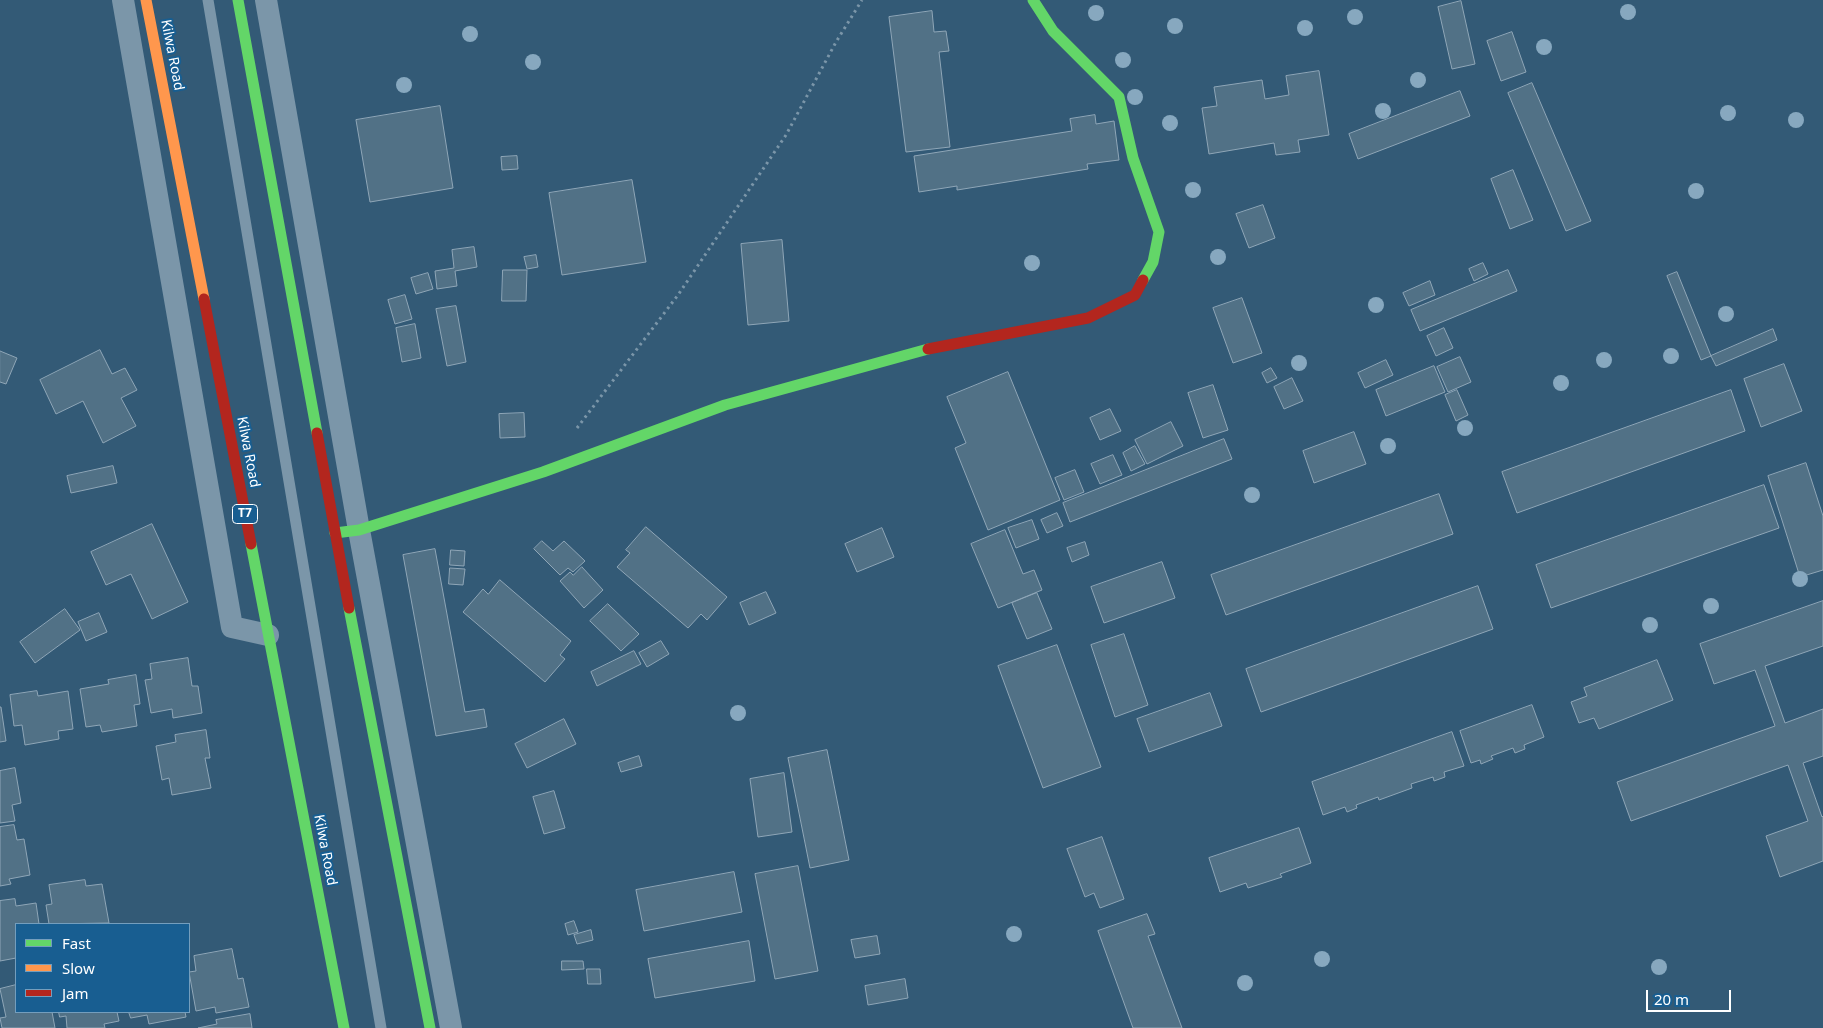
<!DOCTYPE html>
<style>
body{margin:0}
#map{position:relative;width:1823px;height:1028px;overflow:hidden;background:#335a76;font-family:"Noto Sans",sans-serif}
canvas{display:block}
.legend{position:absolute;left:15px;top:923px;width:175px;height:90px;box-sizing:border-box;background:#185e91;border:1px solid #749ebd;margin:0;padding:6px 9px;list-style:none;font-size:15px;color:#fff}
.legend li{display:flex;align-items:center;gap:10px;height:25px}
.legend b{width:25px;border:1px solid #749ebd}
.scale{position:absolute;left:1646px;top:990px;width:85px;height:22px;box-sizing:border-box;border:2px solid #fff;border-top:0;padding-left:6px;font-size:15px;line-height:18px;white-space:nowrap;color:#fff;-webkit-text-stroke:4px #185e91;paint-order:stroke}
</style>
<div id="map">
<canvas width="1823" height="1028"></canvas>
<ul class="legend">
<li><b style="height:6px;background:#63d668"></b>Fast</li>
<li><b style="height:6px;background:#ff974d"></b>Slow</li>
<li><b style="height:6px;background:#b3261e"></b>Jam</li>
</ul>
<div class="scale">20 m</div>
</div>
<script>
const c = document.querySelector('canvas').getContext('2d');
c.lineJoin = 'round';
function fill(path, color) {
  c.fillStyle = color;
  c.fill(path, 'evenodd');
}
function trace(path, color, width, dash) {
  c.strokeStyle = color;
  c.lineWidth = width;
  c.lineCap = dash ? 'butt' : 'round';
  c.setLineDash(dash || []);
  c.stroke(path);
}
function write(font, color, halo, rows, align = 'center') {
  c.font = font + ' "Noto Sans",sans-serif';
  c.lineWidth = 4;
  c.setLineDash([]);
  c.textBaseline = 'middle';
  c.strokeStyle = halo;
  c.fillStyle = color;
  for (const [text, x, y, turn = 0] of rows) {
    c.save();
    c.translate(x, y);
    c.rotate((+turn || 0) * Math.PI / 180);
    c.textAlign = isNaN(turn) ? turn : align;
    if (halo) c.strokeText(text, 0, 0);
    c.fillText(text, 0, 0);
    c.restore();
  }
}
const building = new Path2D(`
 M1461,1l14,63 -23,5 -14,-62z
 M932,11l2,21 12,-1 3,20 -10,1 11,95 -44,5 -17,-135z
 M1512,32l14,40 -25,9 -14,-40z
 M1319,71l10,64 -31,5 2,12 -24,3 -2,-12 -65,11 -7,-46 15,-2 -3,-19 48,-7 3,19 24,-4 -3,-19z
 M1532,83l59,138 -25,10 -58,-138z
 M1460,91l10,25 -112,43 -9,-25z
 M440,106l13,82 -83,14 -14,-82z
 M1095,115l1,9 18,-3 5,39 -32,4 1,5 -131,21v-4l-38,6 -5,-36 158,-25 -2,-12z
 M517,156l1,13 -16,1 -1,-13z
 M1513,170l20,50 -23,9 -19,-50z
 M632,180l14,82 -84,13 -13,-82z
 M1263,205l12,33 -26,10 -13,-34z
 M782,240l7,81 -41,4 -7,-81z
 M474,247l3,20 -22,4 2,15 -20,3 -2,-18 19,-3 -2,-18z
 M536,255l2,12 -11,2 -3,-12z
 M1483,263l5,11 -14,7 -5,-12z
 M503,270h24l-1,31h-24z
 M1508,270l9,21 -97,40 -9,-21z
 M1677,272l34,84 -10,4 -34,-84z
 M428,273l5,16 -17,5 -5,-16z
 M1430,281l5,14 -26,11 -6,-13z
 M405,295l7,24 -17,5 -7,-24z
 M1242,298l20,55 -29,10 -20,-55z
 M456,306l10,56 -19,4 -11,-57z
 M415,324l6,34 -19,4 -6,-34z
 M1444,328l9,20 -17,8 -9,-20z
 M1773,329l4,11 -61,26 -5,-10z
 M100,350l12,24 13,-6 12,22 -16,8 15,28 -33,17 -20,-42 -27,13 -16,-34z
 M0,351l17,7 -11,26 -6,-2z
 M1460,357l11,25 -23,10 -11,-25z
 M1386,360l7,15 -28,13 -7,-15z
 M1784,364l18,47 -41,16 -17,-48z
 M1434,366l11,26 -59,24 -10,-26z
 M1271,368l6,10 -10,5 -5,-10z
 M1008,372l52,128 -72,30 -33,-82 11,-5 -19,-46z
 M1292,378l11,23 -19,8 -10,-22z
 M1213,385l15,45 -25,8 -15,-45z
 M1457,390l11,25 -12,6 -11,-26z
 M1731,390l14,41 -228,82 -15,-41z
 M1110,409l11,22 -21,9 -10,-22z
 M524,413l1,24 -25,1 -1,-24z
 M1171,422l12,24 -36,18 -12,-24z
 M1354,432l12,32 -52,19 -11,-32z
 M1224,439l8,20 -162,63 -7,-19z
 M1135,446l10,18 -14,7 -8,-18z
 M1113,455l9,20 -22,9 -9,-20z
 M1806,463l17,53v54l-23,7 -32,-101z
 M113,466l4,17 -46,10 -4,-17z
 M1075,470l9,22 -20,8 -9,-22z
 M1764,485l15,43 -228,80 -15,-43z
 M1439,494l14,40 -227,81 -15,-40z
 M1057,513l6,13 -16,7 -6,-13z
 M1032,520l7,19 -23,9 -8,-20z
 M152,524l36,78 -36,17 -21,-45 -25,11 -15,-33z
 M646,527l81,70 -20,23 -6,-6 -13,14 -71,-61 13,-14 -4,-3z
 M882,528l12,29 -37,15 -12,-28z
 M1005,530l18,44 11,-4 8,20 -44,18 -27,-64z
 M542,541l11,10 11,-10 21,20 -12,11 -5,-4 -8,7 -26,-26z
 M1085,542l4,13 -17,7 -5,-14z
 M435,549l30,163 19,-3 3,18 -51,9 -33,-181z
 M451,550l14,1 -1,15 -14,-1z
 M1162,562l13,36 -71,25 -13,-36z
 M582,567l21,23 -19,18 -24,-27 10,-9 3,3z
 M450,568l15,1 -2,16 -14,-1z
 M500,580l71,61 -11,14 5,4 -20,23 -82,-70 20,-23 5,5z
 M1478,586l15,43 -232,83 -15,-43z
 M766,592l10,21 -27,12 -9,-22z
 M1037,593l15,36 -25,10 -15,-36z
 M1823,601v45l-58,20 20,57 38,-14v47l-20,7 19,54 1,-1v45l-43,16 -14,-41 42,-15 -20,-56 -157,56 -14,-39 158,-56 -20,-56 -41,14 -14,-40z
 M608,604l31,30 -18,17 -31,-30z
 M65,609l15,21 -45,33 -15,-21z
 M99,613l8,19 -21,9 -8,-19z
 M1124,634l24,71 -33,12 -24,-72z
 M661,641l8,13 -22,13 -8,-14z
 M1057,645l44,122 -58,21 -45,-122z
 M634,651l7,13 -44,22 -6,-14z
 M188,658l4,28h6l4,27 -29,5 -1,-9 -21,4 -6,-33 7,-1 -2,-15z
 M1657,660l16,40 -74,29 -5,-11 -15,5 -8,-21 16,-6 -3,-8z
 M136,675l4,29 -6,1 3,21 -35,6 -2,-7 -14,2 -6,-38 29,-5 -1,-4z
 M37,691l1,5 30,-5 5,38 -15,2 1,8 -34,6 -3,-20 -8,1 -4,-31z
 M1210,693l12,33 -73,26 -12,-33z
 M1532,705l12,32 -20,8 1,4 -10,4 -2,-5 -22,8 2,3 -12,5 -1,-4 -9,3 -11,-32z
 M0,707h1l5,34 -6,1z
 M564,719l12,25 -49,24 -12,-24z
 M206,730l4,28h-5l6,30 -39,7 -3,-17 -7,2 -6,-34 20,-4 -1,-7z
 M1452,732l12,34 -20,6 1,5 -11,4 -1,-4 -22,7 1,4 -33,12 -1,-3 -22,8 1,3 -10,4 -2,-5 -22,8 -11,-33z
 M827,750l22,110 -39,8 -22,-110z
 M639,756l3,10 -21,6 -3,-9z
 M15,768l6,35 -9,2 3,16 -15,2v-52z
 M784,773l8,59 -34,5 -8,-58z
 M554,791l11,37 -21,6 -11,-37z
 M14,825l3,15 7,-1 6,36 -21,4 2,5 -11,2v-59z
 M1299,828l12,35 -31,11 2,3 -34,11 -2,-5 -26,9 -11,-34z
 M1102,837l22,62 -24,9 -6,-15 -9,4 -18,-48z
 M798,866l20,105 -43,8 -20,-105z
 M734,872l8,40 -98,19 -8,-41z
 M85,880l1,6 16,-2 7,39 -60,1 -3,-19 6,-1 -3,-19z
 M15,899l1,7 20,-3 3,21h-23v34l-16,3v-60z
 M1147,914l8,20 -7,2 34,92h-49l-35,-97z
 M574,921l4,11 -10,3 -3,-11z
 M591,930l2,10 -16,4 -3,-9z
 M877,936l3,18 -25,4 -4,-18z
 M749,941l6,40 -100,17 -7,-39z
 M232,949l6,30 5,-1 6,29 -33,6 -1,-6 -19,4 -7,-39 7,-1 -2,-15z
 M562,961h21l1,8 -22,1z
 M587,969h13l1,15h-13z
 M905,979l3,19 -40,7 -3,-19z
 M16,985v27h36l3,16h-53l-2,-10 6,-1 -6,-28z
 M59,1012h58l2,9 -15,3 1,4h-38l-1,-12 -6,1z
 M129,1012h56l1,5 -37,7 -2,-9 -16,3z
 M250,1014l2,14h-54l19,-4 -1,-4z`);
fill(building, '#517186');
trace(building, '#8fa6b7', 1);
trace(new Path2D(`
 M577,428l101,-133 108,-160 50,-93 26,-42`), '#7b96a9', 3, [2.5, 4]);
trace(new Path2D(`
 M208,0l173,1028`), '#7b96a9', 11);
trace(new Path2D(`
 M123,0l109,627 36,8
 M266,0l93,530 92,498`), '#7b96a9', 22);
trace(new Path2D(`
 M238,0l79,433
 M1033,0l20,31 66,66 14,61 26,74 -6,30 -10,18
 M335,533l24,-3 184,-58 182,-67 203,-56
 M251,544l93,484
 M349,608l81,420`), '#63d668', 11);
trace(new Path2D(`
 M146,0l58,299`), '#ff974d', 11);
trace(new Path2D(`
 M204,299l47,245
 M928,349l160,-31 47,-23 8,-15
 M317,433l32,175`), '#b3261e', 11);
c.fillStyle = '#87a8bf';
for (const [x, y] of [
 [1628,12],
 [1096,13],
 [1355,17],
 [1175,26],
 [1305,28],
 [470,34],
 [1544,47],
 [1123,60],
 [533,62],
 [1418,80],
 [404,85],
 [1135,97],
 [1383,111],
 [1728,113],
 [1796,120],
 [1170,123],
 [1193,190],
 [1696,191],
 [1218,257],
 [1032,263],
 [1376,305],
 [1726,314],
 [1671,356],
 [1604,360],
 [1299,363],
 [1561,383],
 [1465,428],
 [1388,446],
 [1252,495],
 [1800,579],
 [1711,606],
 [1650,625],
 [738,713],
 [1014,934],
 [1322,959],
 [1659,967],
 [1245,983]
]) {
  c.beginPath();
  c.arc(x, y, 8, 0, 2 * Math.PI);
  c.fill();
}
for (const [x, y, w] of [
 [245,514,25]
]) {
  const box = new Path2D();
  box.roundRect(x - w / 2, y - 9.5, w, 19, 4);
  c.fillStyle = '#185e91';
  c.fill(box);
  trace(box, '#fff', 1);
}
write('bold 12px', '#fff', null, [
 ["T7",245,514]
]);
write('14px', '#fff', '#185e91', [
 ["Kilwa Road",172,55,79],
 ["Kilwa Road",248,452,79],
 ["Kilwa Road",325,850,79]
]);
</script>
